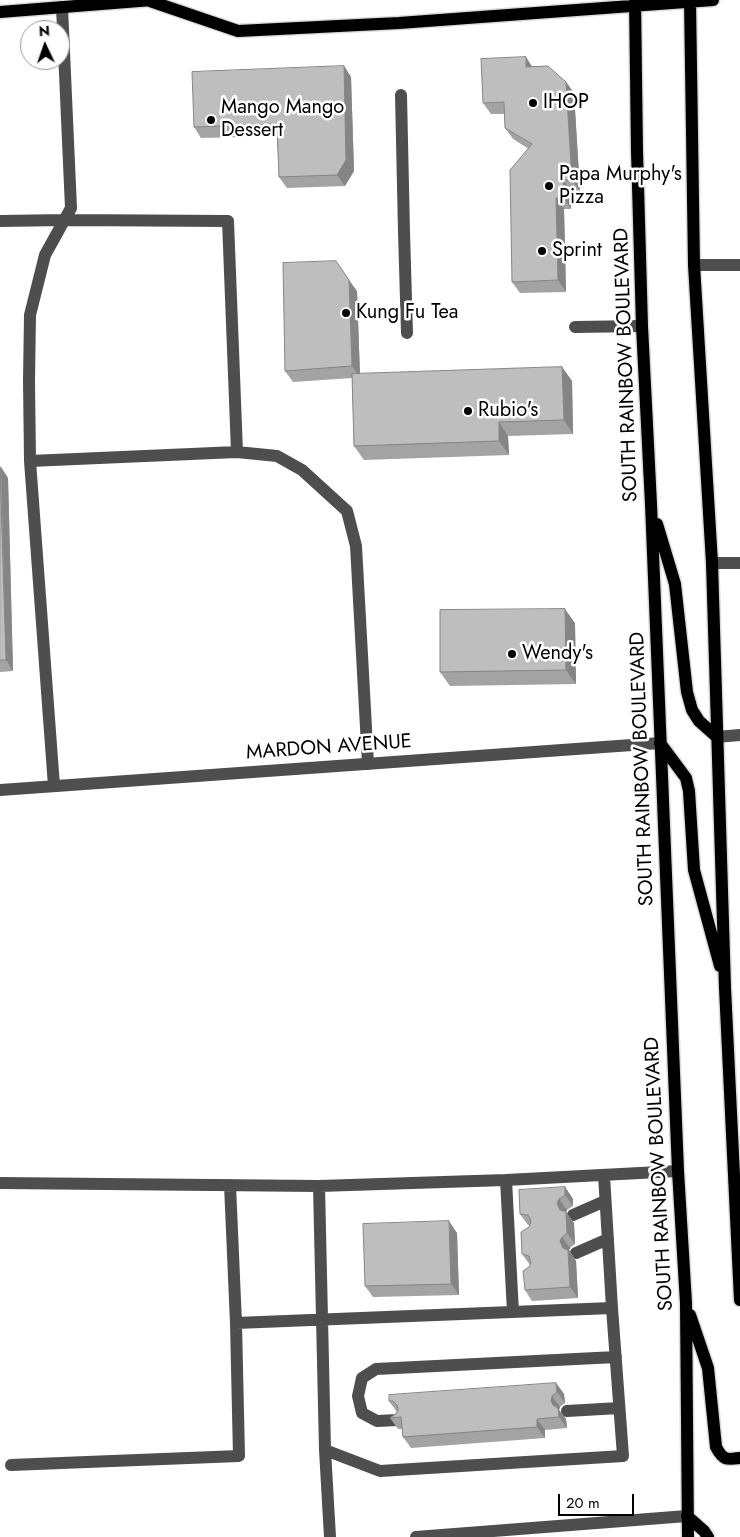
<!DOCTYPE html>
<style>
body{margin:0}
#map{position:relative;width:740px;height:1537px;overflow:hidden;background:#fff;font-family:Jost,sans-serif}
canvas{display:block}
.north{position:absolute;left:20px;top:20px;width:50px;height:50px;box-sizing:border-box;background:#fff;border:1px solid #999;border-radius:50%;rotate:357deg;font-size:14px;font-weight:700;line-height:20px;text-align:center;color:#000}
.north::after{content:'';display:block;margin:auto;width:18px;height:22px;background:#000;clip-path:polygon(50% 0,100% 100%,50% 72%,0 100%)}
.scale{position:absolute;left:558px;top:1494px;width:76px;height:22px;box-sizing:border-box;border:2px solid #000;border-top:0;padding-left:6px;font-size:15px;line-height:18px;white-space:nowrap;color:#000;-webkit-text-stroke:4px #fff;paint-order:stroke}
</style>
<div id="map">
<canvas width="740" height="1537"></canvas>
<div class="north">N</div>
<div class="scale">20 m</div>
</div>
<script>
const c = document.querySelector('canvas').getContext('2d');
c.lineJoin = 'round';
function trace(path, color, width, dash) {
  c.strokeStyle = color;
  c.lineWidth = width;
  c.lineCap = dash ? 'butt' : 'round';
  c.setLineDash(dash || []);
  c.stroke(path);
}
function fill(path, color) {
  c.fillStyle = color;
  c.fill(path, 'evenodd');
}
function write(font, color, halo, rows, align = 'center') {
  c.font = font + ' Jost,sans-serif';
  c.lineWidth = 5;
  c.setLineDash([]);
  c.textBaseline = 'middle';
  c.strokeStyle = halo;
  c.fillStyle = color;
  for (const [text, x, y, turn = 0] of rows) {
    c.save();
    c.translate(x, y);
    c.rotate((+turn || 0) * Math.PI / 180);
    c.textAlign = isNaN(turn) ? turn : align;
    if (halo) c.strokeText(text, 0, 0);
    c.fillText(text, 0, 0);
    c.restore();
  }
}
const major = new Path2D(`
 M635,0l2,151 5,175 9,178 27,667 8,132 2,234
 M690,0l4,265 18,298 13,425 15,312
 M150,1l88,30 161,-8 314,-23
 M0,12l152,-12
 M657,524l18,60 12,108 5,18 7,11 18,16
 M660,743l26,35 3,13 5,79 26,96
 M690,1315l18,53 8,79c7,13 10,13 24,11
 M687,1516l17,15 4,6`);
trace(major, '#dbdbdb', 15);
trace(new Path2D(`
 M401,95l3,137 3,101
 M0,221l65,-1 163,1 9,231
 M694,265h46
 M575,327l67,-1
 M30,461l207,-9 40,4 25,14 45,41 9,35 12,218
 M712,563h28
 M717,737l23,-2
 M54,786l-24,-325 -1,-80 1,-66 15,-60 26,-47 -9,-201
 M0,790l660,-47
 M604,1175l8,133
 M506,1180l7,132
 M0,1183l319,3
 M573,1215l32,-14
 M576,1253l32,-14
 M236,1323l376,-15 11,148 -243,15 -55,-21
 M567,1411l52,-3
 M398,1420l-21,1 -15,-8 -4,-17 4,-18 14,-9 240,-12
 M11,1465l228,-9 -3,-133 -6,-138
 M330,1537l-5,-87 -6,-264 187,-6 172,-9
 M416,1537l271,-21`), '#4e4e4e', 12);
trace(major, '#000', 12);
fill(new Path2D(`
 M344,66l7,11 3,94 -9,15 -58,2 -8,-11 -2,-41 -76,2 -7,-11z
 M532,66l34,16 8,11 6,98h-9v18h-7l2,83 -46,1 -8,-11 17,-133 -16,-10 -8,-11v-14h-14l-8,-11z
 M357,291l3,83 202,-7 10,14 1,53 -65,2 1,19 -145,5 -10,-14 -2,-68 -59,4 -8,-11z
 M0,467l8,11 5,193 -13,1z
 M575,623l1,61 -126,2 -10,-14z
 M565,1187l8,12v7l-6,4 -1,2 8,11 1,21 -5,4 -1,2 7,11 2,37 -46,3 -7,-11 5,-25 -8,-11 8,-28 -2,-1 -8,-11z
 M457,1233l2,62 -86,2 -8,-11z
 M556,1383l8,11 1,9 -5,4 -1,3 7,9 1,9 -22,2v8l-134,10 -8,-11 -1,-8h-4l-8,-11 7,-6 -8,-11z`), '#a3a3a3');
fill(new Path2D(`
 M526,57l7,11 -7,-1z
 M344,66l7,11 3,94 -9,15 -8,-11z
 M566,82l8,11 6,98 -8,-11z
 M563,180l8,11v18l-7,-11z
 M556,198l8,11 2,83 -8,-12z
 M349,280l8,11 3,86 -8,-11z
 M562,367l10,14 1,53 -9,-14z
 M499,422l9,14 1,19 -10,-14z
 M1,467l7,11 5,193 -7,-11z
 M565,609l10,14 1,61 -10,-14z
 M565,1187l8,12v7l-8,-11z
 M559,1199l8,11 -2,5 1,-3 8,11 1,21 -8,-11 -10,-30z
 M449,1221l8,12 2,62 -8,-11z
 M562,1237l8,11 -1,2 7,11 2,37 -8,-11 -10,-46z
 M556,1383l8,11 1,9 -8,-11z
 M552,1396l8,11 -1,3 7,9 1,9 -8,-11 -8,-16z
 M537,1419l8,11v8l-8,-11z`), '#858585');
const building = new Path2D(`
 M526,57v10l22,-1 18,16 6,98h-9l1,18h-8l2,82 -46,2 -2,-112 22,-26 -27,-16 -1,-26 -21,1 -2,-44z
 M344,66l2,94 -9,15 -58,2 -2,-53 -83,3 -2,-55z
 M336,261l13,19 3,86 -67,5 -2,-108z
 M562,367l2,53 -65,2v19l-145,5 -2,-72z
 M0,467l6,193h-6z
 M565,609l1,61 -126,2v-62z
 M565,1187v8l-6,4 -2,4 3,7 6,2 1,21 -5,4 -2,4 3,7 5,2 2,37 -45,3 -2,-19 6,-4 2,-4 -2,-7 -7,-2 -1,-22 8,-5 2,-5 -1,-4 -2,-3 -8,-1 -1,-24z
 M449,1221l2,63 -86,2 -2,-62z
 M556,1383l1,9 -5,4 -1,5 2,4 5,3 1,9 -22,2v8l-134,10 -2,-20 -11,1 7,-5 1,-4 -1,-4 -4,-4h-4v-6z`);
fill(building, '#bebebe');
trace(building, '#858585', 1);
for (const [x, y, r, color] of [
 [533,103,5,"#000"],
 [211,120,5,"#000"],
 [549,186,5,"#000"],
 [542,251,5,"#000"],
 [346,313,5,"#000"],
 [468,411,5,"#000"],
 [512,654,5,"#000"]
]) {
  const dot = new Path2D();
  dot.arc(x, y, r, 0, 2 * Math.PI);
  c.fillStyle = color;
  c.fill(dot);
  trace(dot, '#fff', 2);
}
write('20px', '#000', '#fff', [
 ["IHOP",543,103],
 ["Mango Mango",221,108],
 ["Dessert",221,131],
 ["Papa Murphy's",559,175],
 ["Pizza",559,198],
 ["Sprint",552,251],
 ["Kung Fu Tea",356,313],
 ["Rubio's",478,411],
 ["Wendy's",522,654]
], 'left');
write('20px', '#000', '#fff', [
 ["SOUTH RAINBOW BOULEVARD",627,365,-92],
 ["MARDON AVENUE",329,748,-4],
 ["SOUTH RAINBOW BOULEVARD",643,769,-92],
 ["SOUTH RAINBOW BOULEVARD",660,1174,-93]
]);
</script>
